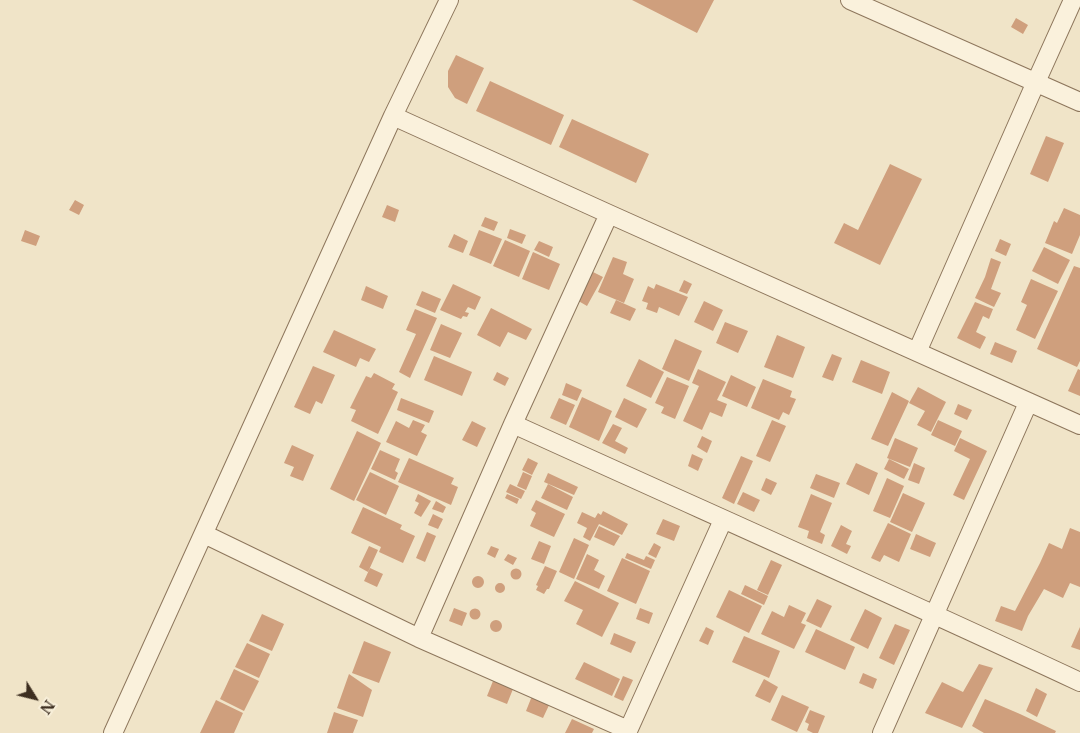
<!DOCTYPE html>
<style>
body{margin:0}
#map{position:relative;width:1080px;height:733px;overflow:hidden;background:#f0e4c8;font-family:"Libre Baskerville",serif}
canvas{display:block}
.north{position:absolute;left:10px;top:673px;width:50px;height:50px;-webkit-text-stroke:4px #f7eed8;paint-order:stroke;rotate:126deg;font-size:14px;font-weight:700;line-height:20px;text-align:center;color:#3d2e20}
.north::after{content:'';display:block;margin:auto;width:18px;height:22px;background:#3d2e20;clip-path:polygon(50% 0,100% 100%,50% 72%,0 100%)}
</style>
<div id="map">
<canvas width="1080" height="733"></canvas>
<div class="north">N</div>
</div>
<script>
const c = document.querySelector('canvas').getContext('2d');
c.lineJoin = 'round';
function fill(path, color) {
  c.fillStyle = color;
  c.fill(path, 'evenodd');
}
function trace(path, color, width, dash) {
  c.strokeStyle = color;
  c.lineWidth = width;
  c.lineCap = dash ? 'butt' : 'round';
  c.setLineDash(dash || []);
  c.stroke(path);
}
fill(new Path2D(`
 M632,0h82l-17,33z
 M1016,18l12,7 -5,9 -12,-7z
 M456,55l28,13 -17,36 -12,-6 -7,-11v-16z
 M490,81l74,34 -13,30 -75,-34z
 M572,119l77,35 -13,29 -77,-36z
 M1046,136l18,7 -16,39 -18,-8z
 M890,164l32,15 -42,86 -46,-22 10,-20 14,7z
 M75,200l9,5 -5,10 -10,-5z
 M387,205l12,5 -4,12 -13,-5z
 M1064,208l16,7v20l-8,19 -27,-11 9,-22 3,2z
 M485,217l13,5 -4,9 -13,-5z
 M510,229l16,6 -4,9 -15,-6z
 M25,230l15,6 -4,10 -15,-5z
 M479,230l23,9 -11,25 -22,-9z
 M454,234l14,7 -5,12 -15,-6z
 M1000,239l11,5 -5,12 -11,-5z
 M505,240l25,11 -11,26 -26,-11z
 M539,241l14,6 -4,10 -15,-7z
 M1044,247l26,13 -12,24 -26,-13z
 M533,252l27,12 -11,26 -27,-11z
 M613,257l14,5 -4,12 11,5 -10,24 -26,-11z
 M991,258l10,4 -10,27 10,4 -7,14 -19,-9 10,-21z
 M1074,266l6,2v93l-3,6 -40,-18z
 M591,271l12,6 -16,29 -12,-7z
 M1031,279l27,12 -23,48 -19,-9 11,-25 -6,-3z
 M684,280l8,4 -5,10 -8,-3z
 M453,284l28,13 -6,13 -7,-3 -3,5 4,1 -2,4 -4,-1 -2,3 -21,-9z
 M656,284l32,13 -9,19 -20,-9 -2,6 -11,-4 2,-6 -6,-2 6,-15 6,3z
 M366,286l22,10 -5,13 -22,-9z
 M422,291l19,8 -6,14 -19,-8z
 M616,300l20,9 -6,12 -20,-8z
 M704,301l19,9 -10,21 -19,-9z
 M975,302l18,7 -4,10 -6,-3 -7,16 10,5 -6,12 -23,-11z
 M491,308l41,21 -6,11 -18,-8 -8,15 -23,-12z
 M415,309l22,9 -27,60 -11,-6 17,-38 -10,-4z
 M725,322l23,9 -10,22 -22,-10z
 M441,324l21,9 -12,25 -20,-8z
 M334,330l42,19 -7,13 -9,-4 -4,9 -33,-15z
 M777,335l28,12 -12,31 -29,-11z
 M675,339l27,12 -13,30 -27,-12z
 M995,342l22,9 -5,12 -22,-9z
 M832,354l10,4 -9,23 -11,-4z
 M434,356l38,16 -10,24 -38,-16z
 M639,359l25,13 -13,26 -25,-12z
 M861,360l29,12 -8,22 -30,-12z
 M313,366l22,9 -13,29 -6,-3 -6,13 -16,-7z
 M698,369l28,13 -9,18 10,4 -5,13 -12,-5 -8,18 -19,-9 16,-35 -7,-3z
 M1078,369l2,1v26l-12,-5z
 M497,372l12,6 -4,8 -12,-6z
 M374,373l21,11 -3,5 6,3 -20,42 -27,-13 5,-11 -6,-2 16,-32 5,2z
 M731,375l25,12 -9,20 -25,-11z
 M667,377l22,9 -14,33 -14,-6 3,-6 -9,-4z
 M763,379l29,12 -2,6 6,2 -7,16 -6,-3 -4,8 -28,-12z
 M566,383l16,7 -5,11 -15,-6z
 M918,387l28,15 -15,30 -14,-7 8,-14 -16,-8z
 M892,392l17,9 -21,45 -17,-7z
 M582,397l30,14 -13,30 -30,-14z
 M401,398l33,13 -5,12 -32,-13z
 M559,398l16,7 -9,20 -16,-7z
 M624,398l23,11 -10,19 -22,-11z
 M958,404l14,6 -5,10 -13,-6z
 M413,420l12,5 -4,7 6,3 -10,21 -31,-14 10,-21 13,7z
 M772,420l14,6 -16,36 -14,-6z
 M938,420l24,11 -7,15 -24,-11z
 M472,421l14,7 -9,19 -15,-7z
 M613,424l9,4 -7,13 13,7 -3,6 -23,-11z
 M357,431l24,12 -27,58 -24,-12z
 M702,436l10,5 -5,12 -10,-6z
 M895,438l23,10 -8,19 -23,-9z
 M960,438l27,13 -23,49 -11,-5 17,-36 -16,-8z
 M292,445l22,10 -11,26 -13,-5 4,-9 -10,-4z
 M380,450l20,9 -5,12 3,2 -3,7 -24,-11z
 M692,454l11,5 -5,12 -10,-5z
 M741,456l12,5 -19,43 -12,-6z
 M409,458l45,20 -3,6 7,3 -7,18 -53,-23z
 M528,458l10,5 -6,12 -10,-5z
 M889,459l20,10 -5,10 -20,-10z
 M856,463l22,10 -9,22 -23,-11z
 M914,463l11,5 -6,16 -11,-4z
 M370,472l29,14 -13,29 -30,-15z
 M523,472l9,4 -6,14 -9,-4z
 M548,473l30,14 -4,8 -30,-13z
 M816,474l24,9 -6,15 -24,-10z
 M766,478l11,5 -6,12 -10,-5z
 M887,478l17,8 -14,32 -17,-7z
 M510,484l15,7 -4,8 -15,-7z
 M548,484l25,13 -6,13 -26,-12z
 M743,492l17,8 -6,12 -17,-8z
 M903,493l22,10 -13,29 -22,-10z
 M418,494l13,7 -10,16 -7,-4 5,-10 -4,-2z
 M507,494l12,5 -2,5 -12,-6z
 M811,494l21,9 -12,29 5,3 -3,9 -15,-6 2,-7 -11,-4z
 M536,500l29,14 -11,23 -24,-11 6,-13 -5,-3z
 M436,501l10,6 -3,6 -11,-4z
 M363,507l39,18 -2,4 15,7 -12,27 -24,-11 2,-5 -30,-14z
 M603,511l25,13 -6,11 -23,-11 -9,17 -7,-4 4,-9 -10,-5 5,-11 13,6 3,-5 3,2z
 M433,514l10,5 -5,10 -10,-4z
 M663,519l17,7 -6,15 -18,-7z
 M888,523l23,11 -12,28 -15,-7 -4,7 -9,-4z
 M841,525l11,6 -6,13 5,2 -4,8 -16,-8z
 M599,526l21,10 -6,10 -20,-9z
 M1070,528l10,4v55l-10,-4 -7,15 -19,-9 -16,27 -6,15 -27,-10 6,-15 14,5 25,-48 9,-20 13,6z
 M427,532l9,4 -11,26 -9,-4z
 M916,534l20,9 -6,14 -20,-8z
 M574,538l15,7 -15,34 -15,-7z
 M539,541l12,5 -7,18 -13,-5z
 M654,543l7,4 -5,11 -8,-4z
 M369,546l9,4 -10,22 -9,-5z
 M491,546l8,3 -4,9 -8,-4z
 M627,553l17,7 2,-4 9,4 -4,9 -26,-11z
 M508,554l9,4 -4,7 -9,-5z
 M587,554l12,6 -5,10 11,6 -6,13 -23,-10z
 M622,558l28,13 -14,33 -29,-13z
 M771,560l11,5 -14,30 -11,-5z
 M545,566l12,5 -8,18h-2l-3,5 -8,-4 2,-4 -2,-1z
 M370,568l13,6 -6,13 -13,-6z
 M510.5 574a5.5 5.5 0 1 1 11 0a5.5 5.5 0 1 1-11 0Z
 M472 582a6 6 0 1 1 12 0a6 6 0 1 1-12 0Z
 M575,581l44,22 -17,34 -26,-13 7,-14 -19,-9z
 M495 588a5 5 0 1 1 10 0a5 5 0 1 1-10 0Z
 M745,585l23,11 -4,9 -23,-11z
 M729,590l33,16 -13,27 -33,-16z
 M817,599l15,7 -11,22 -15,-7z
 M789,605l17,8 -5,10 5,2 -12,24 -33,-15 11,-23 12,6z
 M454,608l13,5 -5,13 -13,-5z
 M640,608l13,5 -4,11 -13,-5z
 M469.5 614a5.5 5.5 0 1 1 11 0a5.5 5.5 0 1 1-11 0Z
 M865,609l17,9 -14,31 -18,-9z
 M262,614l22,10 -12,27 -23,-10z
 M490 626a6 6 0 1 1 12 0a6 6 0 1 1-12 0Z
 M895,624l15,6 -16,35 -15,-7z
 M706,627l8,4 -6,14 -9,-4z
 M1080,627v23l-9,-3z
 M816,629l39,18 -10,23 -40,-18z
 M614,633l22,9 -5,11 -21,-9z
 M744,636l36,15 -11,27 -37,-16z
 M364,641l27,11 -12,31 -27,-10z
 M247,643l23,11 -11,24 -24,-11z
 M584,662l36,17 -8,17 -37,-17z
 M979,664l14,4 -31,60 -37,-15 17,-31 21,10z
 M234,669l25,12 -15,30 -24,-12z
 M863,673l14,6 -4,10 -14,-6z
 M349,674l23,16 -9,27 -26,-9z
 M623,676l10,4 -10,21 -9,-4z
 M764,679l14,8 -8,16 -15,-7z
 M493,681l20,8 -6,15 -20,-8z
 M1036,688l11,6 -10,23 -11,-6z
 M782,695l27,12 -12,25 -26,-12z
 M532,696l18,7 -7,15 -17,-7z
 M985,699l35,15 36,17 -1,2h-71l-12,-7z
 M216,700l27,13 -9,20h-34z
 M810,710l15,6 -7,17h-5l-6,-3 2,-6 -4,-2z
 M334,712l24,8 -5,13h-26z
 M572,719l22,10 -2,4h-27z`), '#cf9f7d');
const street = new Path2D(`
 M850,0l230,102
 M393,116l216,98 471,211
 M917,352l119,-270 37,-82
 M513,424c189,86 379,170 567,258
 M204,534l215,104 209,92
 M419,638l94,-214 96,-210
 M113,733l280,-617 56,-116
 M627,733l96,-213
 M882,733l146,-330`);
trace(street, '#8d765c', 20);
trace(street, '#faf1dc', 18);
</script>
